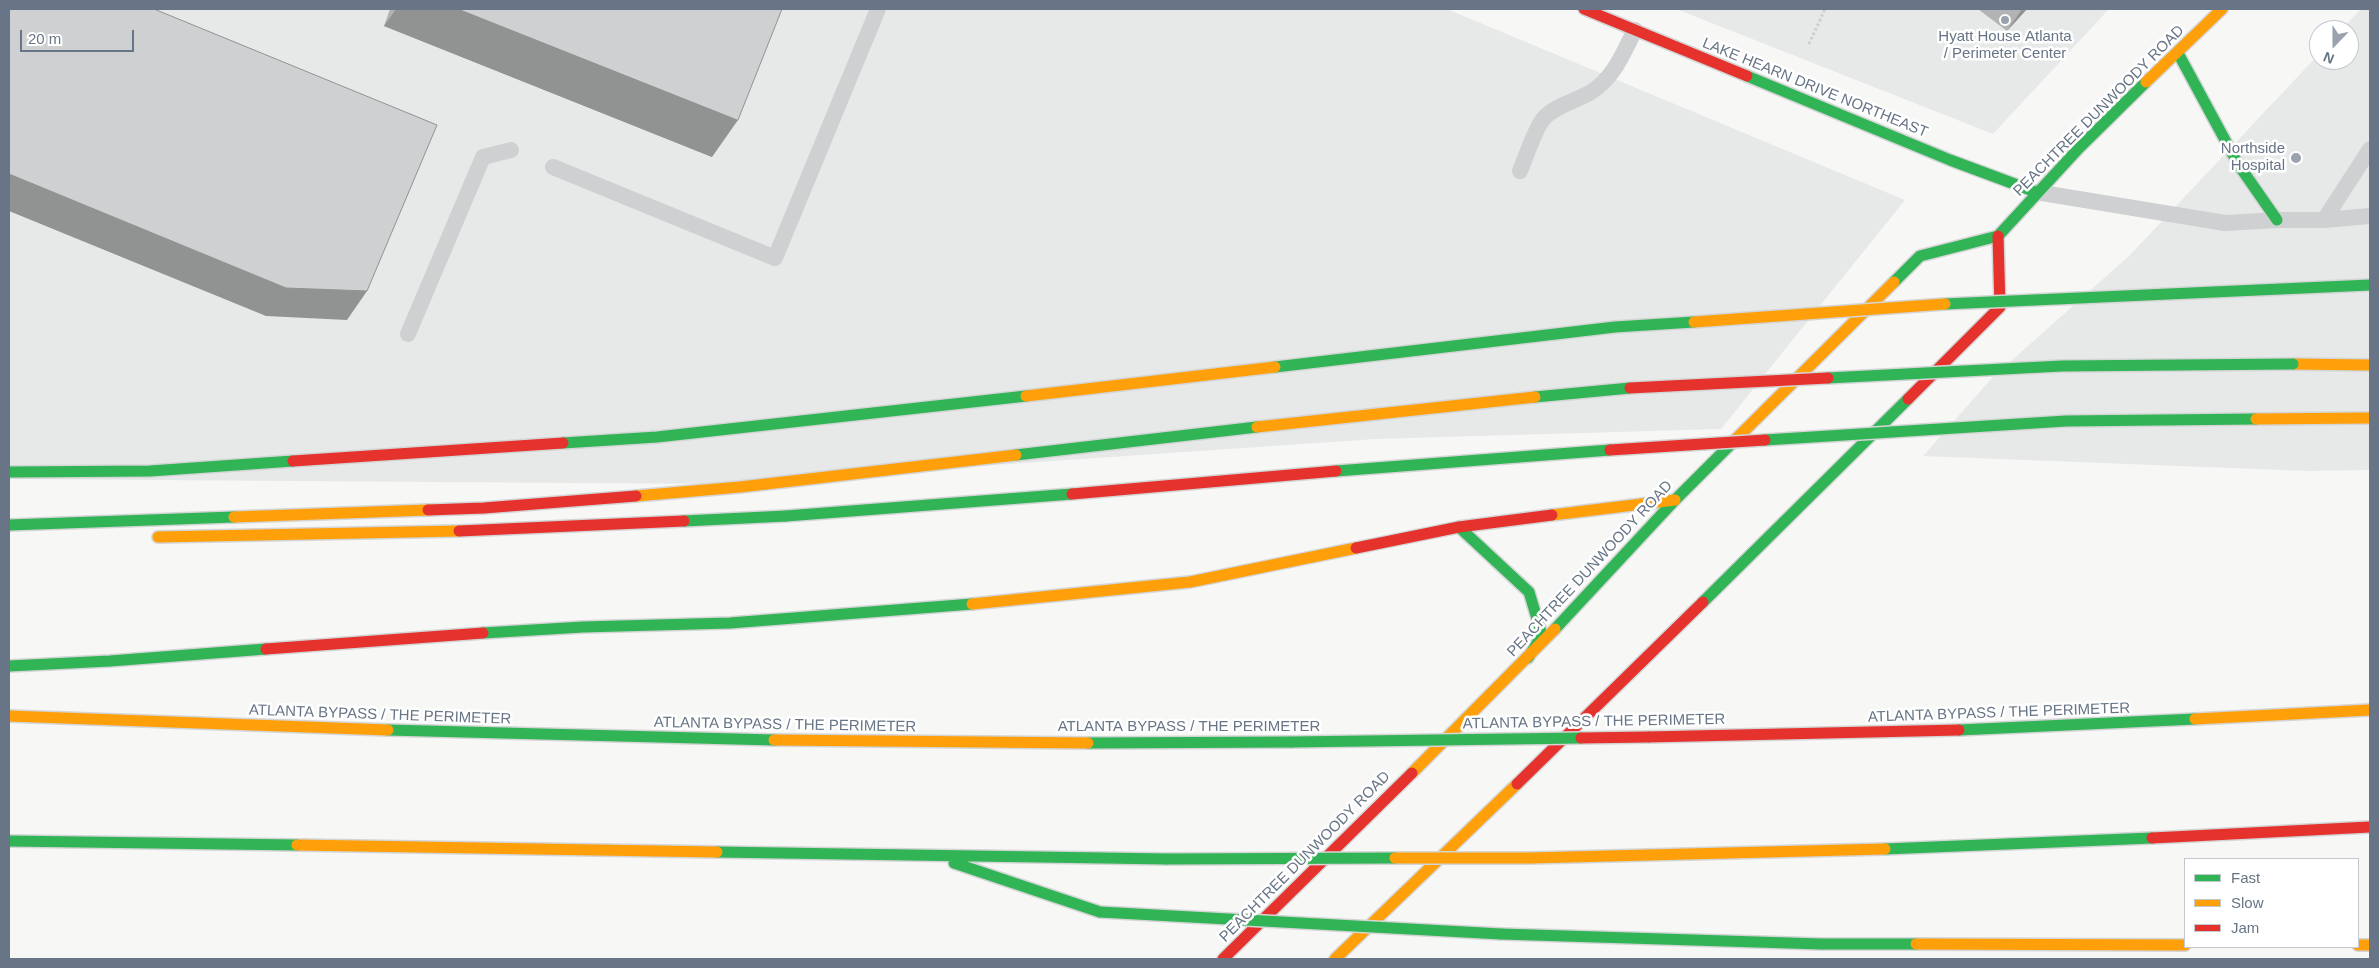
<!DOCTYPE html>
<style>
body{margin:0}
#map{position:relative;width:2379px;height:968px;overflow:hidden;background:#f7f7f6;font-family:Arial,sans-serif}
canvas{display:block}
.frame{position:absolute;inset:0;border:10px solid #677586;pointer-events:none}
.legend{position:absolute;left:2184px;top:858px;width:175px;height:90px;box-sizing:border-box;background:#fff;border:1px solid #c2c8cf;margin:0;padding:6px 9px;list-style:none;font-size:15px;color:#677586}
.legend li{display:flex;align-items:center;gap:10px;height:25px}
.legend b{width:25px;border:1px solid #c2c8cf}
.north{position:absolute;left:2309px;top:20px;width:50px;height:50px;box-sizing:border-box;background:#fff;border:1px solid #c2c8cf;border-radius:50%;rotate:202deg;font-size:14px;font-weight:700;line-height:20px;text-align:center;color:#677586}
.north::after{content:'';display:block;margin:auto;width:18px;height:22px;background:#99a2ad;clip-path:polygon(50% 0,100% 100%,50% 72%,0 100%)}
.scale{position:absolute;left:20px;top:30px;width:114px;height:22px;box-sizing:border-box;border:2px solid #677586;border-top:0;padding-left:6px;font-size:15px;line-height:18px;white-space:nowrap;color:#677586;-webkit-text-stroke:4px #fff;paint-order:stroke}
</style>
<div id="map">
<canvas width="2379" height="968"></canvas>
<div class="frame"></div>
<ul class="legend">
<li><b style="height:6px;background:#30b455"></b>Fast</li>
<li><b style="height:6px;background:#ff9f0a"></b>Slow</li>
<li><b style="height:6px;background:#e5322d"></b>Jam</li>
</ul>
<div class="north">N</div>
<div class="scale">20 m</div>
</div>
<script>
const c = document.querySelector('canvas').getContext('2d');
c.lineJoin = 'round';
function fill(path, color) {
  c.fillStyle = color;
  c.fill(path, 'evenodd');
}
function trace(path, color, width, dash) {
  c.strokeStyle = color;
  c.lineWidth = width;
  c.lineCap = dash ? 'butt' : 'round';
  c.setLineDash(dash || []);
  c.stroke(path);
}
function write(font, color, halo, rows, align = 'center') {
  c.font = font + ' Arial,sans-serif';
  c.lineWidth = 5;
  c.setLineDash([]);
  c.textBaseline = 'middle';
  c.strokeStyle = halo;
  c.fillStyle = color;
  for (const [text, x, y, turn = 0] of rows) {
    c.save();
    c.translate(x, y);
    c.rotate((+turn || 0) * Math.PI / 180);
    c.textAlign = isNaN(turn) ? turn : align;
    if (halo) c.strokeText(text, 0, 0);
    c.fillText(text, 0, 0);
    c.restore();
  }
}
fill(new Path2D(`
 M9,9h1438l458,191 -184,229 -345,10 -661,45 -706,-5z
 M1676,9h433l-116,125z
 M2361,9h9v461l-64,1 -383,-15 69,-78 137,-122 190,-202v6h30v-30h-8z`), '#e7e9e9');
const fast = new Path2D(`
 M2178,53l60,111 39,56
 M1747,76l203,84 86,32
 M1894,282l26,-26 78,-20 81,-88 67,-66
 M1535,397l95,-9
 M1016,455l241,-28
 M684,521l102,-5
 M9,525l225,-8
 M1459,527l70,65 13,43 -14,23
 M1703,602l205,-203
 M1555,629l120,-129 59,-59
 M483,633l100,-6 147,-4 242,-19
 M9,666l101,-5 156,-12
 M388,730l386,10
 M1959,730l236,-11
 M1088,743l204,-1
 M9,841l288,4
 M1885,849l267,-11
 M717,852l450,7
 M954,863l146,49
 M1501,934l320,10h95`);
const slow = new Path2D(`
 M2146,82l76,-73
 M2293,364l77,1
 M1257,427l278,-30
 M1734,441l160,-159
 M636,496l104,-9 276,-32
 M1552,515l123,-15
 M234,517l194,-7
 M158,537l301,-6
 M972,604l218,-22 166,-34
 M9,716l379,14
 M2195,719l175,-9
 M774,740l314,3
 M1412,773l143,-144
 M297,845l420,7
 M1530,858l355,-9
 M1916,944l269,1
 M2358,945h12
 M1335,959l182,-175`);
const jam = new Path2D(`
 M1584,9l163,67
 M1908,399l92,-92 -2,-71
 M428,510l56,-2 152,-12
 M459,531l225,-10
 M1356,548l103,-21 93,-12
 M266,649l217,-16
 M1648,737l311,-7
 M1517,784l186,-182
 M2152,838l218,-11
 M1223,959l189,-186`);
trace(fast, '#d4d5d6', 14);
trace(slow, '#d4d5d6', 14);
trace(jam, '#d4d5d6', 14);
trace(new Path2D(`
 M1809,44l16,-35`), '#cccdce', 3, [2.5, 2.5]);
trace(new Path2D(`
 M553,167l222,91 103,-249
 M1520,171c5,-12 16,-45 24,-53 12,-13 33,-17 47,-26 23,-14 32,-39 44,-62
 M2036,192l189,31 52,-3h47l46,-4
 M2324,220l46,-71
 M408,334l75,-177 28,-7`), '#cfd0d1', 16);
trace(fast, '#30b455', 11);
trace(slow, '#ff9f0a', 11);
trace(jam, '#e5322d', 11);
const fastBridge = new Path2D(`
 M1945,304l425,-19
 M1275,367l340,-40 79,-5
 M1828,378l234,-12 231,-2
 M1765,440l301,-19 190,-2
 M563,443l94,-6 369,-41
 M1336,471l274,-21
 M9,472l141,-1 143,-10
 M786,516l286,-22
 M1292,742l289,-4
 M1167,859l228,-1
 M1100,912l401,22`);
const slowBridge = new Path2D(`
 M1694,322l251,-18
 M1026,396l249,-29
 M2256,419l114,-1
 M1395,858h135`);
const jamBridge = new Path2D(`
 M1630,388l198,-10
 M1610,450l155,-10
 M293,461l270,-18
 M1072,494l264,-23
 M1581,738l67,-1`);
trace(fastBridge, '#d4d5d5', 14, []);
trace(slowBridge, '#d4d5d5', 14, []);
trace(jamBridge, '#d4d5d5', 14, []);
trace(fastBridge, '#30b455', 11);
trace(slowBridge, '#ff9f0a', 11);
trace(jamBridge, '#e5322d', 11);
fill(new Path2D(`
 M390,9h392l-70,148 -328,-131z
 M1978,9h49l-20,22z`), '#b2b3b4');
fill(new Path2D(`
 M396,9h62l280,111 -26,37 -328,-131z
 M2022,9h5l-20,22z
 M9,174l358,117 -20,29 -81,-4 -257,-105z`), '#919292');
const building = new Path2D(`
 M9,9h145l283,116 -70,166 -81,-3 -277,-114z
 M458,9h324l-44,111z`);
fill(building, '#cfd0d1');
trace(building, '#919292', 1);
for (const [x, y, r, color] of [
 [2005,20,5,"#99a2ad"],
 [2296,158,6,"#99a2ad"]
]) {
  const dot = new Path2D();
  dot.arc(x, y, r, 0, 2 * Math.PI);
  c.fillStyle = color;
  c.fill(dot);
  trace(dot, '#fff', 2);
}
write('15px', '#677586', '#fff', [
 ["Hyatt House Atlanta",2005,37],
 ["/ Perimeter Center",2005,54],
 ["Northside",2285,149,"right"],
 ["Hospital",2285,166,"right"]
]);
write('15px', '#677586', '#fff', [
 ["LAKE HEARN DRIVE NORTHEAST",1815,88,22],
 ["PEACHTREE DUNWOODY ROAD",2099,111,-45],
 ["PEACHTREE DUNWOODY ROAD",1590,569,-47],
 ["ATLANTA BYPASS / THE PERIMETER",1999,713,-2],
 ["ATLANTA BYPASS / THE PERIMETER",380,715,2],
 ["ATLANTA BYPASS / THE PERIMETER",1594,722,-1],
 ["ATLANTA BYPASS / THE PERIMETER",785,725,1],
 ["ATLANTA BYPASS / THE PERIMETER",1189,727],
 ["PEACHTREE DUNWOODY ROAD",1305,857,-45]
]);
</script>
